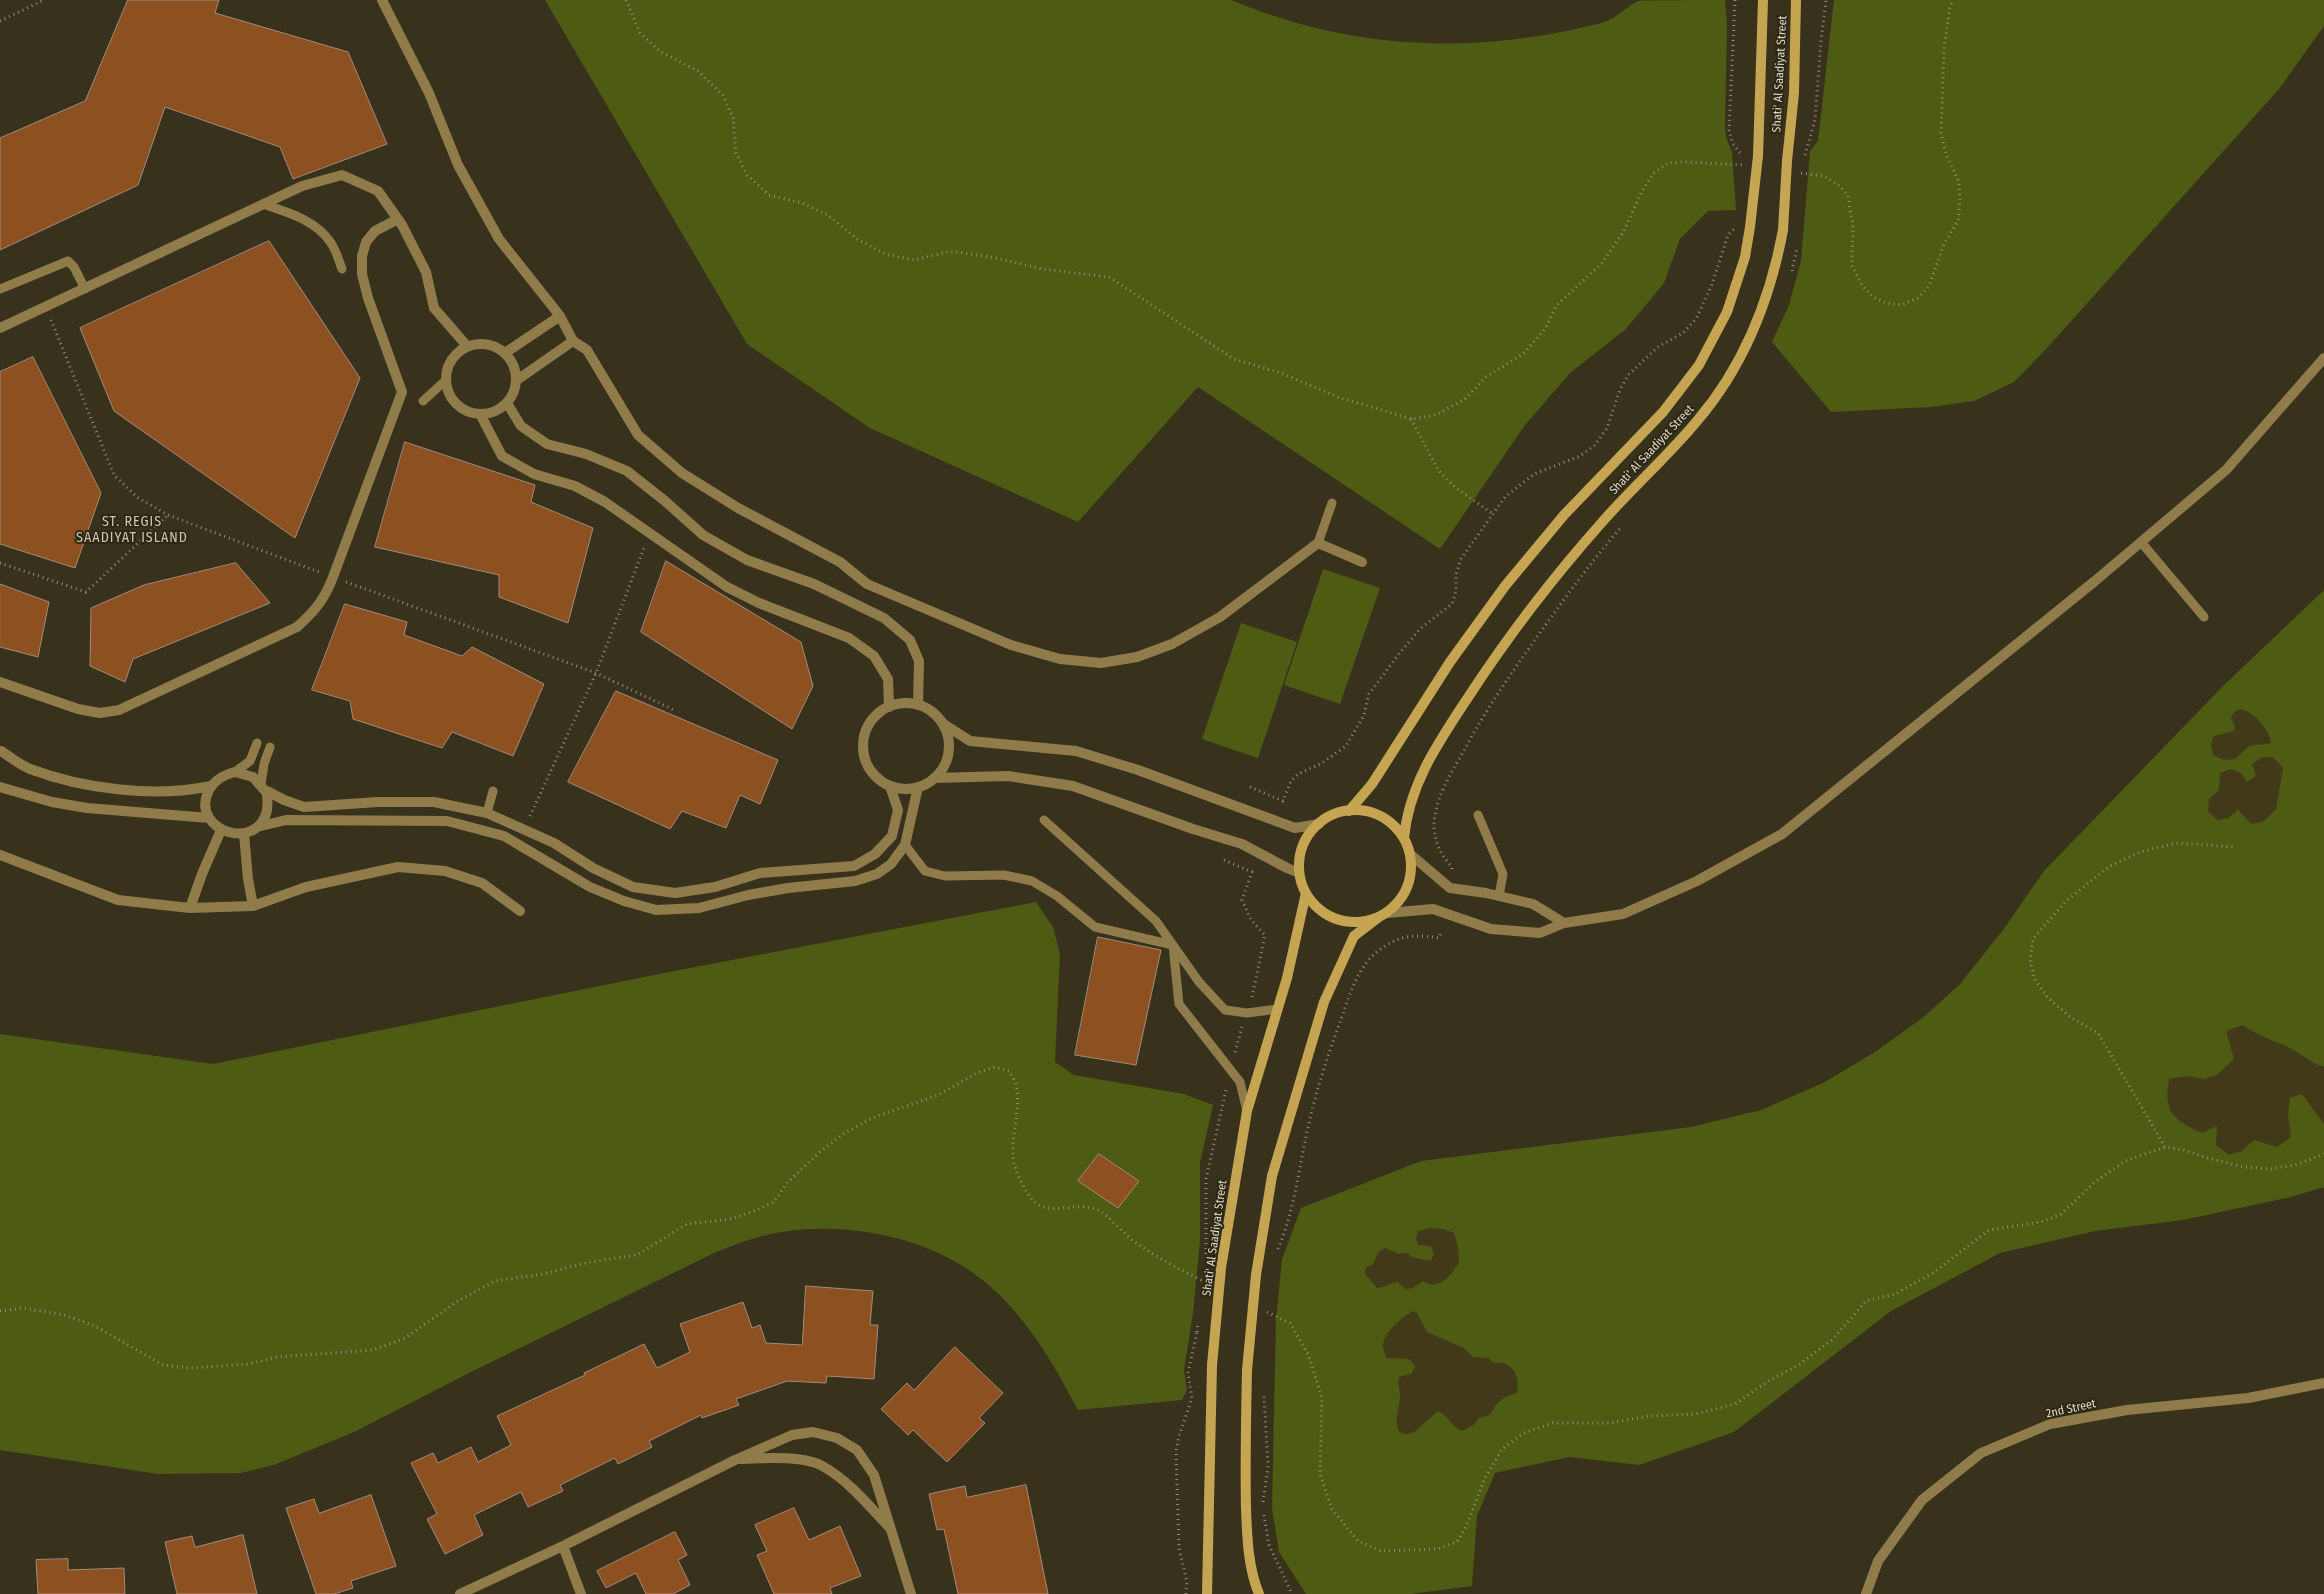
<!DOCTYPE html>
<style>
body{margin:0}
canvas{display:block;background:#38311c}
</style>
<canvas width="2324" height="1594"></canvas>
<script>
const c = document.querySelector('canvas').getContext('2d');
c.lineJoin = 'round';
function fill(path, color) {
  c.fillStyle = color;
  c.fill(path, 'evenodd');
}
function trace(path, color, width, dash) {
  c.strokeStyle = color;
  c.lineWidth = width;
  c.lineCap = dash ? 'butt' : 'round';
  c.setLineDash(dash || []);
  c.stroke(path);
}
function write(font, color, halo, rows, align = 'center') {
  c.font = font + ' "Fira Sans Condensed",sans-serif';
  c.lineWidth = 4;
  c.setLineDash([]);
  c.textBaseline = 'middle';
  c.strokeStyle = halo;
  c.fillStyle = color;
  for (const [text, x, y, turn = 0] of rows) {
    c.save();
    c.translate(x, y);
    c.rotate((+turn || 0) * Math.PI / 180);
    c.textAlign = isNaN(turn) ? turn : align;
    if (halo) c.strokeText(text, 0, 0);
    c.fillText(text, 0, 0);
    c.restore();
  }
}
fill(new Path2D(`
 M545,0h686c112,47 230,55 349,28 9,-2 21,-4 29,-8 10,-5 19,-14 29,-19 7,-1 73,-1 87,-1l2,24 -2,100 1,13 6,15 4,58 -28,1 -28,28 -16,44 -38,46 -55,43 -46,53 -85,124 -242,-162 -120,135 -208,-94 -123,-84z
 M1834,0h490v26l-45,63 -232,259 -33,34 -40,19 -43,6 -100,5 -59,-70 17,-37 12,-44 9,-110 8,-10z
 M1323,569l57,19 -40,116 -56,-19z
 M2324,590v597l-33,10 -108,23 -88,11 -95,22 -109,58 -157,121 -95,33 -70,-8 -74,16 -18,43 -5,70 -62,8h-104l-27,-42 -7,-44 4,-188 6,-61 19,-51 120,-47 270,-34 70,-17 62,-27 52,-31 50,-36 35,-32 43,-54 41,-59 179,-185z
 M1241,623l56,19 -39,116 -56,-19z
 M1036,902l17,25 7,27 -5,108 19,13 110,19 29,11 -13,58v78l-7,72 -9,57 3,20 -5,10 -104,10c-25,-47 -51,-93 -93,-128 -51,-43 -131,-60 -197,-51 -27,3 -52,13 -76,23l-241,118 -117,60 -80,33 -33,8 -83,1 -158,-24v-416l213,30 456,-92z`), '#4d5b13');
fill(new Path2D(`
 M2242,709c12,4 28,21 29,34 -7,2 -11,1 -17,2 -7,0 -14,10 -19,14l-11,1 -11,-5 -2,-11 3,-8 20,-5 1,-5 -4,-8 4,-7z
 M2263,757l11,1 9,10 -7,41 -12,12 -12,3 -4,-3 -10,-12 -9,9 -12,2 -9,-9 1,-12 10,-9 1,-17 11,-4 11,5 5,8 9,-6 -4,-12z
 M2243,1025c14,10 27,14 43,21 13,6 23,16 38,21v57l-22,-30 -12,4 -2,16 3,23 -14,10 -23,-7 -12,11 -13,4 -13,-10 1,-19 -15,7c-29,-13 -39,-22 -33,-54l18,-3 17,3 13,-4 17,-16 -8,-28z
 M1431,1228l12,1 11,4 4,13 1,16c-7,13 -21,30 -36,19l-10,7 -7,1 -9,-7c-7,1 -12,5 -20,6l-12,-14 1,-7 6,-2 7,-13 6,-4 14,6 9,-1 3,4 20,4 3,-7 -3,-8 -13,-1 -2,-7 2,-7z
 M1413,1311l4,2 10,19 37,16 9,9 15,1 6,5c19,-3 26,14 23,30 -6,2 -13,4 -18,9 -9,9 -5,14 -21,16l-3,6 -13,7c-11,-4 -14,-16 -24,-20l-25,22c-26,7 -13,-26 -13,-36 0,-8 -3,-13 -1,-20l13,-4 3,-7 -6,-7 -23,-1c-1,-4 -3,-9 -3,-13 2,-14 19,-28 30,-34z`), '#423919');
const building = new Path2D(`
 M128,0h91l-4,13 133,39 39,92 -94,35 -13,-32 -115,-40 -27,78 -138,65v-112l85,-37z
 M269,241l91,137 -65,160 -181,-127 -34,-83z
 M33,357l68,136 -26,75 -75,-24v-172z
 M405,442l130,43 -4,17 62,26 -25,95 -69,-26v-22l-124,-28z
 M666,561l135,81 12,44 -21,43 -151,-97z
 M236,563l34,40 -137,56 -8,23 -35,-16 1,-58 53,-23z
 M0,584l49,18 -11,55 -38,-10z
 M345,604l62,18 -3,13 58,21 10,-9 72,37 -31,72 -61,-24 -10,16 -89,-29 -3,-18 -38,-11z
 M616,691l162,69 -18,44 -20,-9 -14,33 -44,-17 -12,18 -102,-47z
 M1098,937l63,13 -25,115 -61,-10z
 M1099,1154l40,27 -21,27 -40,-27z
 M806,1286l67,5 -3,34h8l-4,54 -47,-3 -1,7 -39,-2 -51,18 3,6 -37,13 -1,-3 -52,26 3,6 -34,17 -3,-6 -55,27 3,6 -35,16 -7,-15 -47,23 9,20 -38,19 -18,-35 10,-5 -26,-51 22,-10 5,10 33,-16 7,15 33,-17 -14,-29 88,-41 -1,-2 60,-29 13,24 33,-16 -10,-28 63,-22 9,26 8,-3 6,18 36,2z
 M955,1347l48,46 -24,25 6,5 -38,39 -34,-32 -5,5 -27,-26 26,-26 7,7z
 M1026,1485l22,109h-90l-14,-65 -7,1 -8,-36 36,-8 2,11z
 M371,1495l25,71 -45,15 2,7 -19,6h-18l-30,-86 28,-9 5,14z
 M794,1508l15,32 31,-14 21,50 -31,12 2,6h-58l-17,-39 10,-4 -12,-26z
 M675,1532l12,23 -9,5 12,25 -17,9h-27l-10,-21 -30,15 -9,-17z
 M243,1535l14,59h-80l-12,-52 27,-6 3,11z
 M68,1559v11l56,-2 1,26h-87l-2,-34z`);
fill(building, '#8c5021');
trace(building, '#a38b7c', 1);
trace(new Path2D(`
 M626,0l14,33 21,19 37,19 25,24 10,23 3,35 11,22 22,20 33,8 26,12 29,24 28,15 29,6 37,-9 45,7 47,11 66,8 125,82 47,14 57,24 73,22 25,-4 29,-16 21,-22 37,-23 22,-25 11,-23 46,-43 22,-32 18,-40 12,-18 14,-10 17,-1 58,3
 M1735,0l-6,131 4,13 8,10
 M0,21l44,-21
 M1805,155l10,-35 6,-79 5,-41
 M1801,173l23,3 16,10 8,10 5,31 -1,39 10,19 11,12 13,6 16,2 16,-7 11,-12 15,-42 14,-23 2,-20 -1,-19 -13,-28 -5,-21 3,-84 6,-43 3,-6
 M1792,271l5,-23
 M51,320l63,155 23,22 31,18 151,57
 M1411,419l27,51 18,18 37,26
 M0,563l86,29 82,-77
 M346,582l250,91 78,37
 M1250,787l33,14 8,-20 7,-7 24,-11 24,-17 18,-31 5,-21 29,-39 23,-27 31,-24 4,-12v-18l5,-15 44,-62 29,-23 46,-18 14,-10 13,-18 13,-38 8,-15 31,-29 24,-13 13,-14 15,-32 17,-52 6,-6
 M530,816l66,-143 48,-125
 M1224,860l28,12 -10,28 9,20 14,15 -13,62
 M1452,869v-2c-12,-13 -18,-26 -18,-44 2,-30 21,-55 34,-80 20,-36 42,-68 66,-102 28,-39 56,-78 88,-115
 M1235,1052l7,-25
 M2165,1147l-67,-114 -28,-16 -22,-19 -14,-20 -4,-18 3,-21 32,-37 21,-17 24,-19 30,-14 36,-9 60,4
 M1278,1249c17,-40 21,-83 31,-126 8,-36 21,-74 34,-109 7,-22 16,-48 35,-63 21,-16 36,-17 61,-13l2,-6
 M1206,1254v-75l20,-89
 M0,1311l23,-3 41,7 31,11 68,39 25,3 61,-4 28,-7 96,-7 32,-12 53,-37 37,-20 48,-7 47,-12 47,-7 50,-31 44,-5 23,-8 20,-9 13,-19 34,-32 22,-17 29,-16 66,-23 41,-23 16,-5 14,4c2,4 6,9 7,13 6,26 -7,54 -2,80 3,11 14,34 23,40 18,11 42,-3 61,6 9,4 27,25 37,32 22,16 46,28 70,40
 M1267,1312l23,11 18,31 14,44 -2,76 12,35 26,32 23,10 56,-2 20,-7 9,-15 19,-49 17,-29 22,-16 29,-10h56l40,-7 47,-2 39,-10 35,-24 27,-14 36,-27 33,-38 29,-7 38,-21 56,-43 52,-8 20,-8 34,-32 30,-21 40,-14 19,3 24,8 36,9 26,2 25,-4 29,-11
 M1263,1502l5,-35 -4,-71
 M1264,1515l5,30 23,49
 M1186,1594l1,-12 -8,-34 -3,-97 3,-15 13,-38 -4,-25 9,-41`), '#938e7d', 3, [1, 4]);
trace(new Path2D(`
 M263,204c24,8 53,16 68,39 5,7 8,18 11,26
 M0,289l68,-28 6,6 11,22
 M423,401l23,-21
 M2141,542l63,75
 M1318,543l14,-40
 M235,772l15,-11 7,-18
 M261,784l3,-20 6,-17
 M487,813l6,-22
 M1478,815l25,59 -4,22
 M1044,820l112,101 43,61 26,28 22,3 31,-4
 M905,845l20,26 20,5 59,-1 28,6 25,15 38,31 78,18
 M1173,945l6,59 61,78 7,29`), '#907c4a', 9);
trace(new Path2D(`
 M382,0l47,93 29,72 41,74 61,77 13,25 14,9 51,85 44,38 56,35 102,54 27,22 144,61 49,14 41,4 36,-6 35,-13 48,-27 98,-74 44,19
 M0,328l302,-142 40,-11 36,16 24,34 24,47 8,36 33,38
 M446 379a35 35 0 1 1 70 0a35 35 0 1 1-70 0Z
 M505,353l55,-37
 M517,380l56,-39
 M507,403l14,23 26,18 39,10 41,17 38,30 38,34 44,25 67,24 70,34 26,22 9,21 -1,44
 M480,414l22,42 32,18 41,12 30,16 122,85 32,16 90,35 25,18 14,23 1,28
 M0,682l78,27 22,4 19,-3 178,-83c18,-16 27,-27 36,-50l69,-185 -34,-94 -6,-24v-18l4,-14 9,-11 23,-12
 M863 746a43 43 0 1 1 86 0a43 43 0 1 1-86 0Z
 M942,723l28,18 106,10 62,19 157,58 24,-4
 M1,751c9,6 19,14 29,18 53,20 126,29 181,17
 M235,772l18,5 13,15 1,-1c0,6 1,13 0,19 -9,43 -76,21 -59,-18 6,-12 15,-17 27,-20z
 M934,778l74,-2 65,10 120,43 49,15 45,24 12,5
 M0,787l52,15 35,6 122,10
 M267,791l17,9 20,7 74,-5h56l53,11 67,30 39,25 40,19 42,6 40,-6 45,-14 94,-7 21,-12 17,-18 6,-26 -8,-24
 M257,827l29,-7 161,1 57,15 86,51 34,14 32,9 43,-2 49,-13 40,-7 67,-7 22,-7 14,-10 14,-19 13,-58
 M244,834l4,45 5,27
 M1410,854l40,34 36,5 47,11 31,19
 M0,855l118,45 72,8 63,-2 53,-19 92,-20 47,4 37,12 38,28
 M190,908l12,-34 19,-44
 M1387,913l46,-4 58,20 49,4 24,-10 59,-9 74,-33 85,-47 313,-253 131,-111 98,-112
 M741,1459c22,-1 65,-4 83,8 25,14 45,39 65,60
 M563,1546l18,48
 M460,1594l103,-48 172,-86 57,-25 21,-3 24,6 20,12 17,25 37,119
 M1866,1594l12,-33 44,-61 59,-47 69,-29 77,-14 121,-12 76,-15`), '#907c4a', 10);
trace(new Path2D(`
 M1758,156l5,-156
 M1787,161l7,-68 2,-93
 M1299 866a56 56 0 1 1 112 0a56 56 0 1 1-112 0Z
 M1349,811l23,-27 78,-122 55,-76 59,-71 99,-103 36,-47 28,-53 18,-55 5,-30
 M1404,838c5,-53 34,-95 63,-139 41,-63 87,-123 137,-179 30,-34 64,-64 93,-99 47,-55 73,-121 86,-191
 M1221,1268l26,-157 40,-133 19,-85
 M1256,1275l16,-99 52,-174 30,-66 25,-19
 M1247,1370c-1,46 -2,92 -1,138 1,28 2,60 13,86
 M1207,1594l5,-229`), '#c6a552', 10);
trace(new Path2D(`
 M1197,1332l1,-9`), '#938e7d', 3, [1, 4]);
trace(new Path2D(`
 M1750,227l8,-71
 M1783,230l4,-69
 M1212,1365l9,-97
 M1247,1370l9,-95`), '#c6a552', 10);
write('12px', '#dfdbce', '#2e2712', [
 ["Shati' Al Saadiyat Street",1780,74,-87],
 ["Shati' Al Saadiyat Street",1652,450,-47],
 ["Shati' Al Saadiyat Street",1215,1238,-82],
 ["2nd Street",2071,1409,-12]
]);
c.letterSpacing = '1px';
write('14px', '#cfc6ad', '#2e2712', [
 ["ST. REGIS",132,522],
 ["SAADIYAT ISLAND",132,538]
]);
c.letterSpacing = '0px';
</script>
